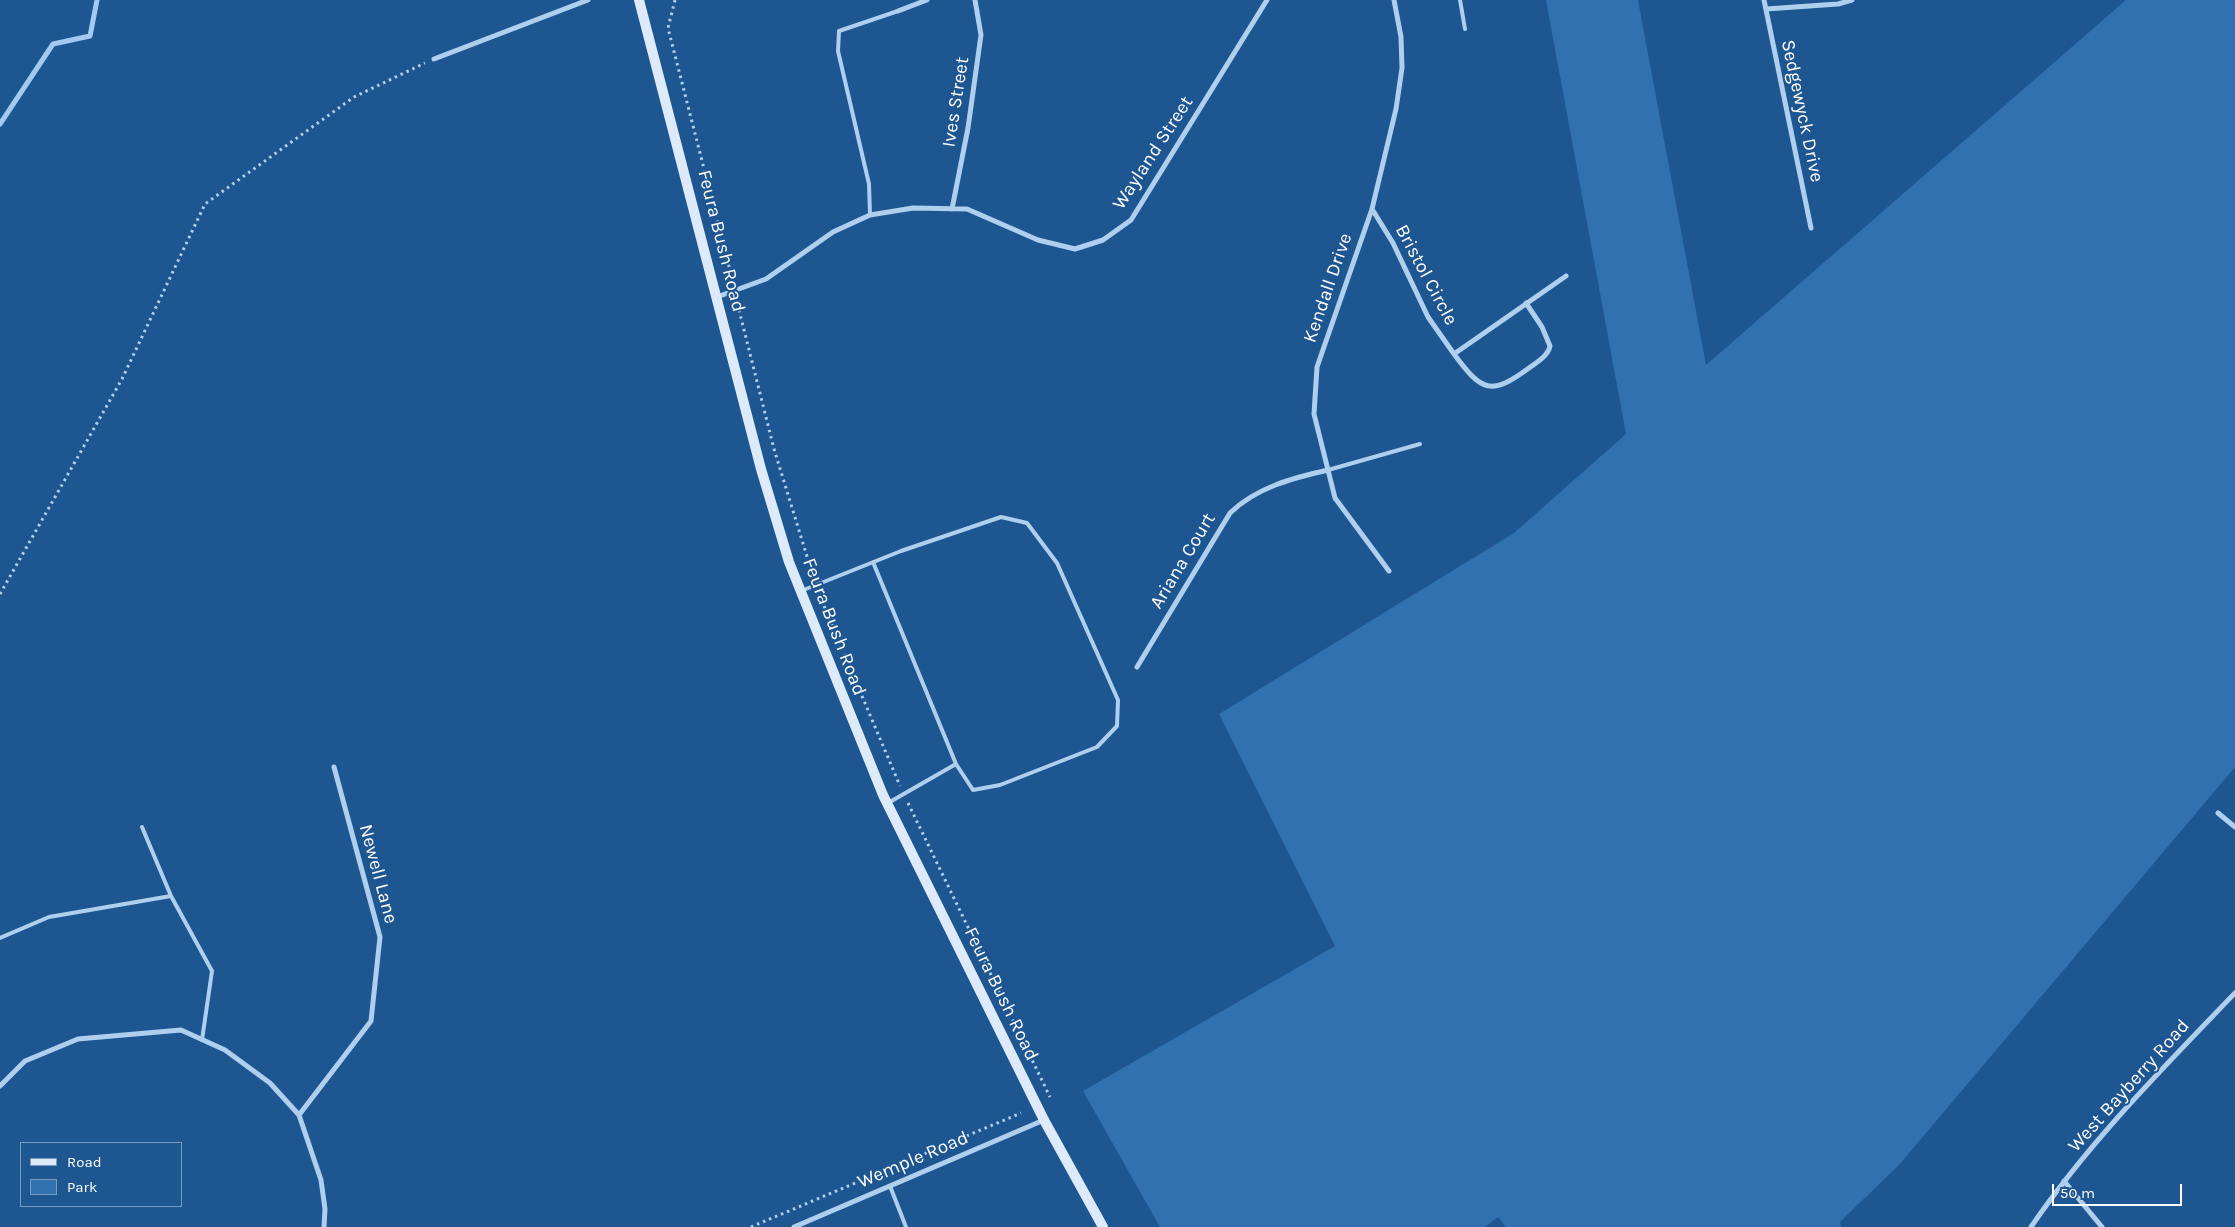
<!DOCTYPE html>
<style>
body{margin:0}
#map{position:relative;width:2235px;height:1227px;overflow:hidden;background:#1e5692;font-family:Karla,sans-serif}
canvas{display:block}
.legend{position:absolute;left:20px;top:1142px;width:162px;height:65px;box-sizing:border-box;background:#1e5692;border:1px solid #789abe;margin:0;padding:6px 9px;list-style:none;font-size:15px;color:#fff}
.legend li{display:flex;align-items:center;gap:10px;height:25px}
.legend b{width:25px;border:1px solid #789abe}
.scale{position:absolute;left:2052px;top:1184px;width:130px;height:22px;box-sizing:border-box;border:2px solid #fff;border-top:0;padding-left:6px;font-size:15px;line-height:18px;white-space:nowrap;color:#fff;-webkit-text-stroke:4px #1e5692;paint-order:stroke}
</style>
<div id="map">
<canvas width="2235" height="1227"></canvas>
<ul class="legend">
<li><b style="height:6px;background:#dceafa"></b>Road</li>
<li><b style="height:14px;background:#3171b0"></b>Park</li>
</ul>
<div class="scale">50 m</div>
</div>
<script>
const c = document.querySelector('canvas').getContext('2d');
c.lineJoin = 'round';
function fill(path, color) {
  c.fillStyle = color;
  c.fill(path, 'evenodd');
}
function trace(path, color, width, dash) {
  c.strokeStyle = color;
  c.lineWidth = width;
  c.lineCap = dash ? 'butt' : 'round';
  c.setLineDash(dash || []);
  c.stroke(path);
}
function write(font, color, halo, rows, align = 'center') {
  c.font = font + ' Karla,sans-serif';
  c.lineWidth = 4;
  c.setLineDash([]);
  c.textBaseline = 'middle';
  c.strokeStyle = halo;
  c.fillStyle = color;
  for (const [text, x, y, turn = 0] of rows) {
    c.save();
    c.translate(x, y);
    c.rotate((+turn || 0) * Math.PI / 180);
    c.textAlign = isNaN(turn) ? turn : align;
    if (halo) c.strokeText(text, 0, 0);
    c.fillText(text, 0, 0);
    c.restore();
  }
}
fill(new Path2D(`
 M1546,0h92l68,365 420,-365h109v767l-336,398 -59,57 1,5h-335l-8,-10 -13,10h-325l-77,-136 252,-145 -116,-232 295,-181 112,-99z`), '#3171b0');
trace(new Path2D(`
 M0,124l53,-80 37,-8 7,-36`), '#a2caf0', 5);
trace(new Path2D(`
 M675,0l-7,28 64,250
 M739,310l35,139 39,127
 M0,594l122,-215 83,-175 149,-107 71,-34
 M819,594l81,192
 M908,803l142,294
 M751,1227l270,-114`), '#afcfee', 3, [2.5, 4]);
trace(new Path2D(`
 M1460,0l5,29
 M870,215l-1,-31 -31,-133 1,-20 59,-20
 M1328,470l92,-26
 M873,562l83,202
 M801,591l100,-40 100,-34 26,6 30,40 61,137 -1,26 -20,21 -97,38 -27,5 -17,-26 -68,39
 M142,827l29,69 41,75 -10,69
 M0,938l49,-21 122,-21
 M890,1186l16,41`), '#afcfee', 4);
trace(new Path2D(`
 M1764,0l47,228
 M1766,9l72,-5 14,-4
 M898,11l29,-11
 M434,59l154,-59
 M952,209l16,-81 13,-93 -6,-35
 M1372,209l21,34 35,74 26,37 112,-78
 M717,297l49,-18 67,-47 37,-17 43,-7 54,1 71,31 37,9 28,-9 28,-20 136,-220
 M1454,354c28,38 37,42 75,14 8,-6 19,-12 21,-22l-8,-19 -16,-24
 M1389,571l-54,-73 -21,-84 3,-47 55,-158 24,-100 6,-41 -1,-31 -7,-37
 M1137,667l93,-154c27,-26 63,-35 98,-43
 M2218,813l17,14
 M0,1086l25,-25 53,-22 103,-9 44,20 45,33 29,32 22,65 4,29 -1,18
 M299,1115l72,-94 9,-84 -46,-170
 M2064,1181l38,46
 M794,1227l250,-107
 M2031,1227c58,-85 133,-160 204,-234`), '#afcfee', 5);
trace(new Path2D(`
 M639,0l122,469 28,93 94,233 161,325 59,107`), '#dceafa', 10);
write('19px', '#fff', '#1e5692', [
 ["Ives Street",956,102,-81],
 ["Sedgewyck Drive",1802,111,78],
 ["Wayland Street",1153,153,-57],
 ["Feura Bush Road",721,241,76],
 ["Bristol Circle",1426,275,62],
 ["Kendall Drive",1328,288,-71],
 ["Ariana Court",1183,561,-59],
 ["Feura Bush Road",834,627,69],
 ["Newell Lane",378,874,75],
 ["Feura Bush Road",1001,994,64],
 ["West Bayberry Road",2129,1086,-48],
 ["Wemple Road",913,1160,-23]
]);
</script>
